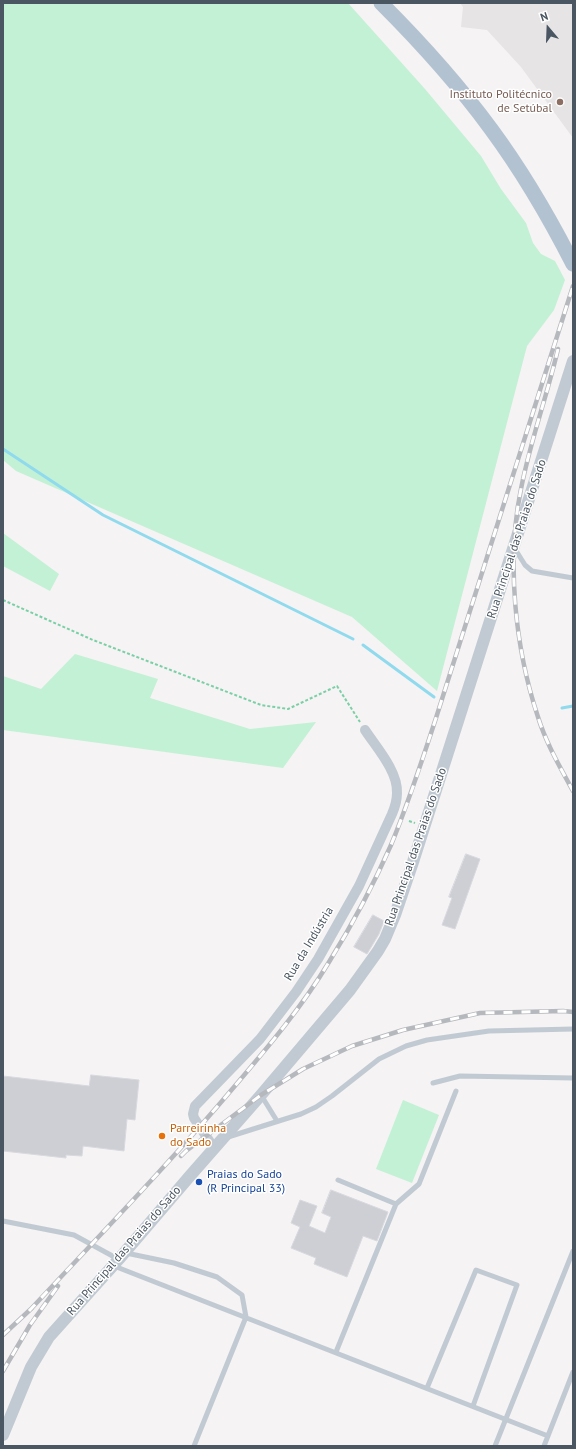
<!DOCTYPE html>
<meta charset="utf-8">
<style>
body{margin:0}
#map{position:relative;width:576px;height:1449px;overflow:hidden;background:#f5f3f3;font-family:"PT Sans",sans-serif}
canvas{display:block}
.frame{position:absolute;inset:0;border:4px solid #4a5661;pointer-events:none}
.north{position:absolute;left:528px;top:8px;width:40px;height:40px;-webkit-text-stroke:3px #fff;paint-order:stroke;rotate:341deg;font-size:11px;font-weight:700;line-height:16px;text-align:center;color:#4a5661}
.north::after{content:'';display:block;margin:auto;width:14px;height:18px;background:#4a5661;clip-path:polygon(50% 0,100% 100%,50% 72%,0 100%)}
</style>
<div id="map">
<canvas width="576" height="1449"></canvas>
<div class="frame"></div>
<div class="north">N</div>
</div>
<script>
const c = document.querySelector('canvas').getContext('2d');
c.lineJoin = 'round';
function fill(path, color) {
  c.fillStyle = color;
  c.fill(path, 'evenodd');
}
function trace(path, color, width, dash) {
  c.strokeStyle = color;
  c.lineWidth = width;
  c.lineCap = dash ? 'butt' : 'round';
  c.setLineDash(dash || []);
  c.stroke(path);
}
function write(font, color, halo, rows, align = 'center') {
  c.font = font + ' "PT Sans",sans-serif';
  c.lineWidth = 3;
  c.setLineDash([]);
  c.textBaseline = 'middle';
  c.strokeStyle = halo;
  c.fillStyle = color;
  for (const [text, x, y, turn = 0] of rows) {
    c.save();
    c.translate(x, y);
    c.rotate((+turn || 0) * Math.PI / 180);
    c.textAlign = isNaN(turn) ? turn : align;
    if (halo) c.strokeText(text, 0, 0);
    c.fillText(text, 0, 0);
    c.restore();
  }
}
fill(new Path2D(`
 M460,3h113v135l-52,-71 -34,-37 -26,-3 2,-20z`), '#e6e4e5');
fill(new Path2D(`
 M3,3h345l77,86 56,67 20,33 25,34 7,20 8,11 14,7 10,19 -11,30 -27,36 -90,345 -85,-74 -336,-146 -13,-11z
 M3,533l56,41 -9,17 -47,-25z
 M75,654l83,25 -8,19 100,31 66,-7 -33,46 -280,-38v-54l38,13z
 M403,1100l36,15 -27,68 -36,-14z`), '#c3f1d5');
trace(new Path2D(`
 M3,449l100,66 250,124
 M363,645l71,52
 M562,708l11,-2`), '#90daee', 3);
const building = new Path2D(`
 M466,854l14,5 -25,70 -13,-4 10,-27 -3,-1z
 M373,915l11,6 -5,13 -12,20 -13,-7z
 M91,1075l48,5 -4,40 -8,-1 -3,32 -41,-5 -1,10 -16,-1v3l-63,-7v-75l86,10z
 M331,1190l57,22 -11,29 -14,-5 -16,41 -33,-13 2,-6 -25,-10 9,-21 -9,-4 9,-23 17,6 -8,20 16,7 6,-16 -9,-4z`);
fill(building, '#cdcfd5');
trace(building, '#d7d9de', 1);
trace(new Path2D(`
 M3,600l90,40 168,65 27,4 49,-23 23,36
 M409,821l6,2`), '#7ad0a6', 2, [3, 2]);
trace(new Path2D(`
 M515,549l10,16 7,6 41,7
 M433,1083l27,-7 113,2
 M261,1095l16,26
 M228,1137l73,-23 15,-7 16,-11 47,-37 27,-13 21,-6 62,-9 84,-2
 M338,1180l58,24 23,-20 37,-93
 M3,1221l71,14 44,24
 M126,1253l48,10 43,14 25,18 4,22 -52,129
 M114,1266l434,170
 M336,1352l60,-148
 M427,1388l49,-118 41,15 -44,121
 M495,1446l78,-195
 M544,1446l29,-74`), '#c1cad2', 5);
trace(new Path2D(`
 M214,1148l-20,-30 -1,-4 2,-8 65,-67 36,-47 22,-33 41,-73 33,-72c3,-7 5,-14 5,-21 1,-22 -21,-46 -32,-63`), '#c1cad2', 10);
trace(new Path2D(`
 M3,1435l28,-68 18,-30 70,-78 70,-82 72,-82 89,-105 28,-39 7,-12 10,-24 18,-53 160,-501`), '#c1cad2', 12);
trace(new Path2D(`
 M381,3c39,39 77,81 110,126 31,42 58,88 82,135`), '#b3c2d1', 15);
const rail = new Path2D(`
 M558,349c-11,47 -28,93 -37,140 -15,72 -6,159 17,228 8,26 22,50 35,74
 M181,1156l5,-5 75,-56 42,-26 49,-23 51,-16 77,-17 83,-2 10,1
 M29,1311c69,-74 140,-147 205,-224 34,-40 68,-80 95,-125 23,-37 44,-76 62,-117 17,-41 31,-84 45,-127l137,-432
 M3,1335l29,-27
 M3,1371l27,-46 28,-39`);
trace(rail, '#b5b8bd', 4.5);
trace(rail, '#fff', 3, [9]);
for (const [x, y, r, color] of [
 [560,102,4,"#8d6e63"],
 [162,1136,4,"#e8710a"],
 [199,1182,4,"#1a4fb4"]
]) {
  const dot = new Path2D();
  dot.arc(x, y, r, 0, 2 * Math.PI);
  c.fillStyle = color;
  c.fill(dot);
  trace(dot, '#fff', 1.5);
}
write('12px', '#785e54', '#fff', [
 ["Instituto Politécnico",552,95],
 ["de Setúbal",552,109]
], 'right');
write('12px', '#4a5661', '#fff', [
 ["Rua Principal das Praias do Sado",517,539,-72],
 ["Rua Principal das Praias do Sado",416,847,-71],
 ["Rua da Indústria",309,944,-59],
 ["Rua Principal das Praias do Sado",124,1251,-49]
]);
write('12px', '#c56008', '#fff', [
 ["Parreirinha",170,1129],
 ["do Sado",170,1143]
], 'left');
write('12px', '#164399', '#fff', [
 ["Praias do Sado",207,1175],
 ["(R Principal 33)",207,1189]
], 'left');
</script>
